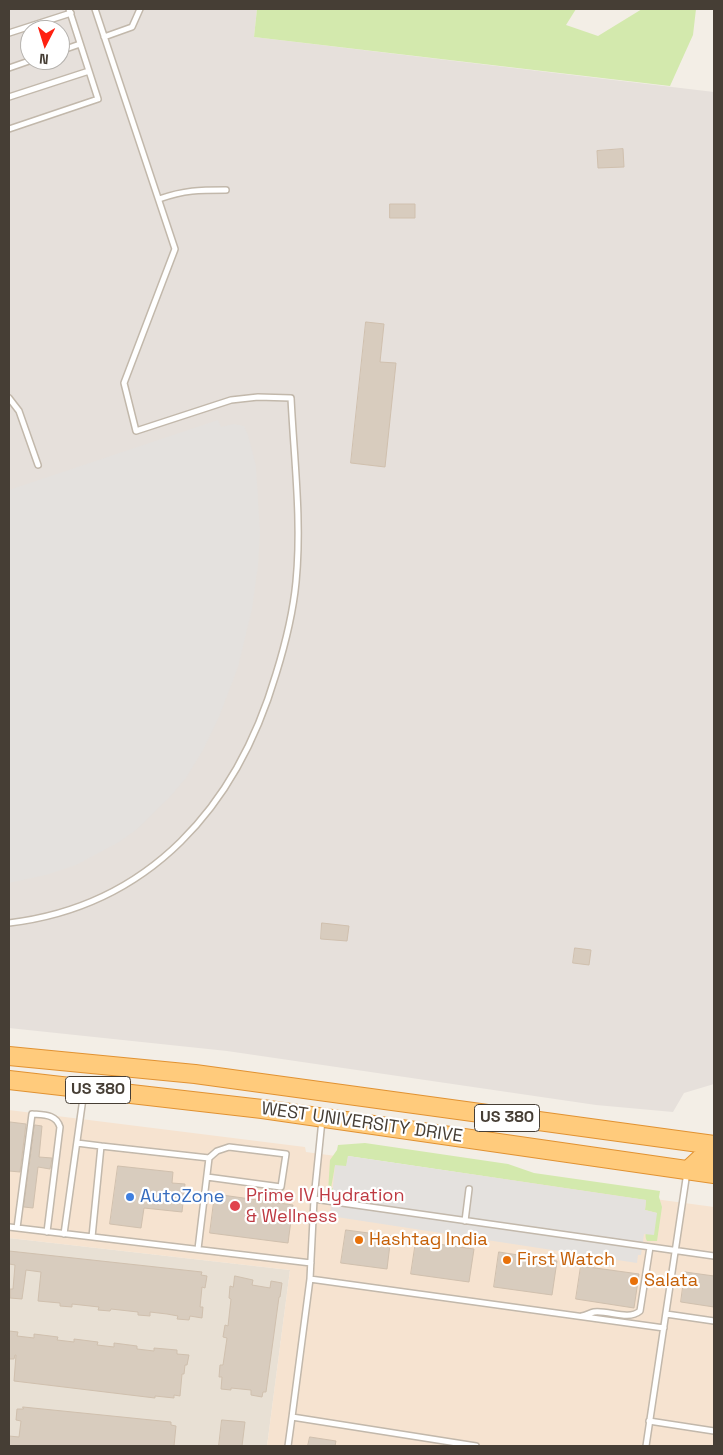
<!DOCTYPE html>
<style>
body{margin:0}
#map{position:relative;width:723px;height:1455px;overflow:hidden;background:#f3eee6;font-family:"Space Grotesk",sans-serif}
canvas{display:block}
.frame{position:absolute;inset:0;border:10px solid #463e35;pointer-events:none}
.north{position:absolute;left:20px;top:20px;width:50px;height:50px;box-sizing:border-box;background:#fff;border:1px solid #b5b2ae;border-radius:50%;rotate:185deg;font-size:14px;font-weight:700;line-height:20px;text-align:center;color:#463e35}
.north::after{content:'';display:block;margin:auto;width:18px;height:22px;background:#ff2111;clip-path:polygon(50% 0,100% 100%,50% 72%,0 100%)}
</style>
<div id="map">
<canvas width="723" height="1455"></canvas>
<div class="frame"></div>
<div class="north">N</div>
</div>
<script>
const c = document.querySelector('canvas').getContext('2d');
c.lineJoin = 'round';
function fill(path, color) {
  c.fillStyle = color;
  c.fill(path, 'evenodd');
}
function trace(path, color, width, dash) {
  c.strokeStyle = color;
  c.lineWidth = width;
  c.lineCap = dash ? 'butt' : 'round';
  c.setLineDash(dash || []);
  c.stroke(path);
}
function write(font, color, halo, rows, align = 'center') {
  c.font = font + ' "Space Grotesk",sans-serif';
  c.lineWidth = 4.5;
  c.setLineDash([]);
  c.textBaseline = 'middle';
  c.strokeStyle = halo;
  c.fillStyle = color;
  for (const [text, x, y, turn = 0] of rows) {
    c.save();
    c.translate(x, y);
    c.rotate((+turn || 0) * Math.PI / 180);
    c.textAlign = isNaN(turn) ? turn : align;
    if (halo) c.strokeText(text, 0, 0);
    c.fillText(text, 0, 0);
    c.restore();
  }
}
fill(new Path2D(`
 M9,1238l281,32 -23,176h-258z`), '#e8e0d4');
fill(new Path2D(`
 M9,1110l296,37 1,5 408,55v239h-447l23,-176 -281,-32z`), '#f6e3d0');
fill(new Path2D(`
 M9,9h248l-3,28 460,55v992l-30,9 -11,19 -77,-7 -369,-54 -218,-23zM30,30h30v30h-30z`), '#e6e0db');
fill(new Path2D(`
 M257,9h319l-10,16 32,11 44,-27h54l-3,26 -23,51 -416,-49z
 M365,1143l143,21 26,9 126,18 -1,6 3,10 -5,34h-10c-5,-9 5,-20 10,-28l-12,-3 1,-10 -298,-44 -1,10h-12l-4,22 9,1 -6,5 -6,-2 2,-32 7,-10 1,-5z`), '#d3e9ad');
fill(new Path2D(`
 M218,420l3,7 13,-3 10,2 4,9 8,31 4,67 -2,32 -6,44 -14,58 -19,50 -16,33 -17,28 -17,20 -33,32 -17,12 -43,23 -30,10 -37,8v-393z
 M348,1156l298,44 -1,10 12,3 -3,22 -10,-1 -3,21h-3l-1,8 -307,-47 5,-51 11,1z`), '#e4e1de');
const building = new Path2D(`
 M623,149l1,18 -26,1 -1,-17z
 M390,204h25v14h-25z
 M366,322l18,2 -4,38 16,1 -11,104 -34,-4z
 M322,923l27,3 -2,15 -26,-2z
 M575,948l16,2 -2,15 -16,-2z
 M10,1122l16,2 -6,48 -11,-1z
 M35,1125l7,1 -3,31 13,1 -2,11 -12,-2 -5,41 -9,-1z
 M118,1166l55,6 -1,11 13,1 -3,28 -38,-4 -3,20 -31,-4z
 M215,1194l78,11 -5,38 -78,-10z
 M346,1230l45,6 -4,33 -46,-6z
 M416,1241l58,8 -5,33 -58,-8z
 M9,1251l193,21 -1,3 6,1 -2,12 -3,-1 -2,20h3l-1,11 -12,-2 -1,4 -12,-1 1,-3 -11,-2 -17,-2v4l-12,-1v-3l-27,-3 -1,2 -12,-1 1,-3 -27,-3v3l-12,-1v-3l-22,-2 3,-29 -15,-2 -4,29 -12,-1v-9h3l2,-24 -6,-1z
 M499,1252l58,9 -5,34 -58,-8z
 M581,1266l58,8 -5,34 -58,-9z
 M685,1272l29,4v31l-33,-5z
 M235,1276l18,4 -1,5 18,3 1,-7 11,2 -2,14h-1l-13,95h-3l-1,5 -11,-2v-5l-20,-2v2l-10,-1 1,-12h-3l1,-12h3l4,-27 -4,-1 2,-12 3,1 3,-27 -2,-1 1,-12 3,1z
 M9,1331l9,1 -1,4 17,2v-4l24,3 -1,3 17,2v-3l24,3 -1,3 17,2v-4l23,3v3l17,2v-3l23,2v4l12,1 -2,10h-2l-1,9h-2l-2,22 -6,-1v3l-19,-2v2l-141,-17 2,-26h-1l-1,4h-5z
 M23,1407l148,15v3l5,1 -2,20h-165v-10l10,1 2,-16 -5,-1 1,-11h6z
 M222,1420l23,2 -3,24h-23z
 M310,1437l26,4 -1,5h-27z`);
fill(building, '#d8ccbe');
trace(building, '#d0c0ae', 1);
const service = new Path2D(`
 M9,33l62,-20
 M104,37l28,-10 8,-18
 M60,51l20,-7
 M9,68l23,-8
 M9,97l80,-26 -20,-62
 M9,129l89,-30 -9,-28
 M159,199c26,-9 40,-9 67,-9
 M9,398l10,13 19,54
 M9,923c141,-17 228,-117 267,-249 9,-29 17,-61 20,-92 6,-61 -2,-123 -5,-184l-33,-1 -27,3 -95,31 -12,-48 51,-134 -80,-240
 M322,1120l-8,79 -4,80 -18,138 184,29
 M77,1143l24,3 -9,91
 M101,1146l108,12 -11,91
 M207,1177l74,10 5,-33 -57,-7 -12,4 -8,7
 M314,1199l400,57
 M465,1221l4,-32
 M9,1227l302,36
 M17,1228l15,-114c12,1 24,0 28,13l-13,105
 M64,1234l20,-143
 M310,1279l354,49
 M666,1314l48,7
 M582,1316c4,-1 8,-3 12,-4 15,-2 34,9 46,-1l10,-64
 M649,1421l65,10
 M288,1446l4,-29
 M646,1446l41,-274`);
const trunk = new Path2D(`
 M9,1056l186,18 519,71
 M9,1080l253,29 452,65
 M688,1170l14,-13 12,1`);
trace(service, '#c2b8ab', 8);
trace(trunk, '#e19232', 20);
trace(service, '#fff', 5);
trace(trunk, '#ffcb7c', 18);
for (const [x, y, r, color] of [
 [130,1197,5,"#3f7fe0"],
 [235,1206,6,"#e0444e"],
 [359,1240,5,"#e8710a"],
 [507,1260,5,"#e8710a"],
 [634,1281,5,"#e8710a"]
]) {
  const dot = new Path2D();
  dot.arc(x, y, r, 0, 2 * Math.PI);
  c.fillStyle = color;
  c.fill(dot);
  trace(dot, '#fff', 2);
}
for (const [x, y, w] of [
 [98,1090,65],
 [507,1118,65]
]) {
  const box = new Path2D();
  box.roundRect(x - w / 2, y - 13.5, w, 27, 4);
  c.fillStyle = '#fff';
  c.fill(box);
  trace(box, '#463e35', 1);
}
write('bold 16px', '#463e35', null, [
 ["US 380",98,1090],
 ["US 380",507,1118]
]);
write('18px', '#463e35', '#fff', [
 ["WEST UNIVERSITY DRIVE",362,1123,8]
]);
write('18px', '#be3a42', '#fff', [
 ["Prime IV Hydration",246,1196],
 ["& Wellness",246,1217]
], 'left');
write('18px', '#366cbe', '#fff', [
 ["AutoZone",140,1197]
], 'left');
write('18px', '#c56008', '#fff', [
 ["Hashtag India",369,1240],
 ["First Watch",517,1260],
 ["Salata",644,1281]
], 'left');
</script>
